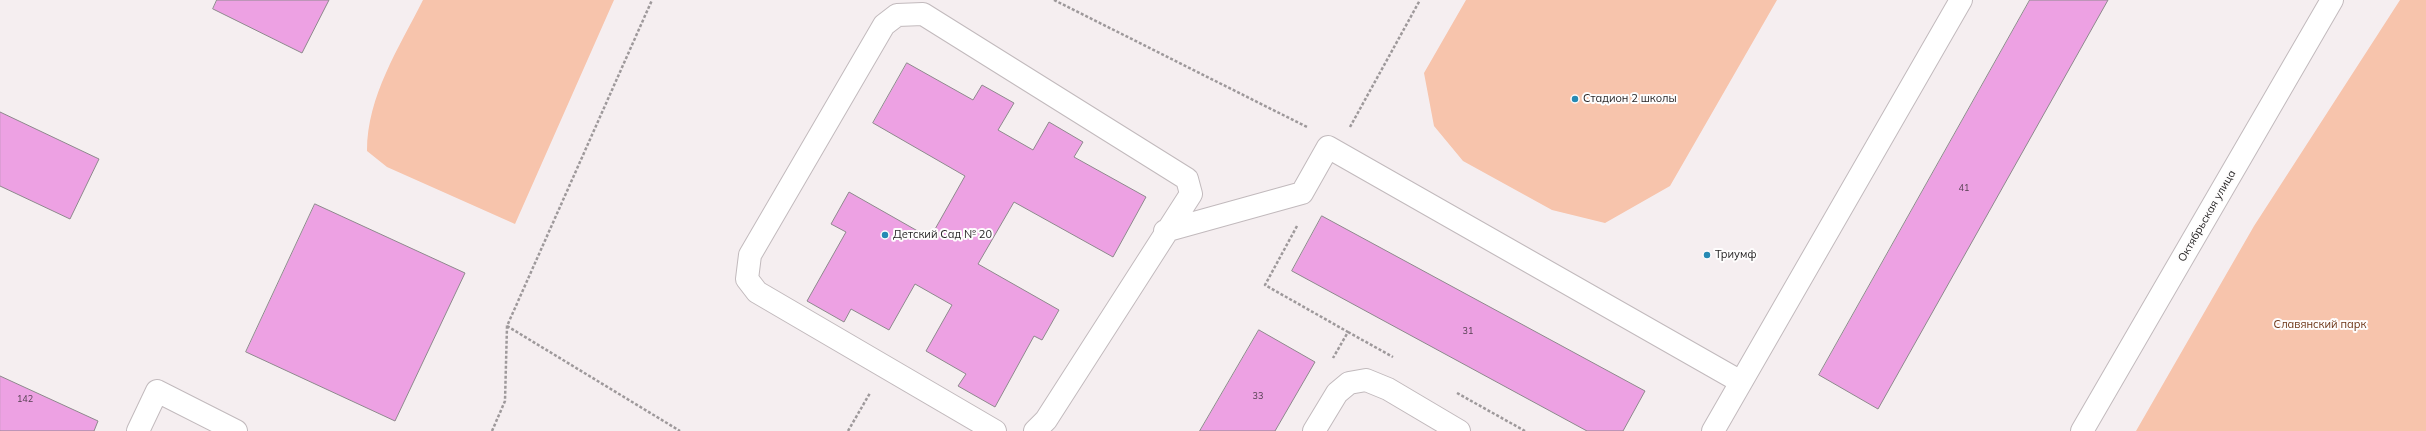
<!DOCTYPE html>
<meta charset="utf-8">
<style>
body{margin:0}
canvas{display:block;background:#f5eef0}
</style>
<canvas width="2426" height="431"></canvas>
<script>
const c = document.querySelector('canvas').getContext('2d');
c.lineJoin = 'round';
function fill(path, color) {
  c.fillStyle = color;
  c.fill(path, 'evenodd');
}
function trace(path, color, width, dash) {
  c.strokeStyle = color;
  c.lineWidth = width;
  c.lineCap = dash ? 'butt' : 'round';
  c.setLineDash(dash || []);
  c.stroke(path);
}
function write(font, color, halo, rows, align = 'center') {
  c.font = font + ' Mulish,sans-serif';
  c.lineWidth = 4;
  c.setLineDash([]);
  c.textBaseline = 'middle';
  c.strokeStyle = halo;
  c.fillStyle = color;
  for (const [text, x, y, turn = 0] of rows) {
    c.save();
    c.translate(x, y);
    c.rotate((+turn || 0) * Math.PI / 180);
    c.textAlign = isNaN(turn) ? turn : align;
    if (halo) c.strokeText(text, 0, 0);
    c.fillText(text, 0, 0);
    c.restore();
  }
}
fill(new Path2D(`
 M423,0h191l-99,224 -128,-57 -20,-16c0,-55 32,-103 56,-151z
 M1466,0h311l-107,186 -65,37 -53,-13 -89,-49 -29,-35 -10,-53z
 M2400,0h26v431h-290l118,-205z`), '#f7c4ac');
const building = new Path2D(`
 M217,0h112l-27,53 -89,-44z
 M2030,0h78l-230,409 -59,-34z
 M907,63l66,37 9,-15 32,18 -16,27 35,20 16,-28 34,20 -9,15 72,40 -33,60 -99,-55 -36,62 81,46 -17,30 -8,-4 -39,71 -37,-21 8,-12 -40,-23 26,-46 -37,-21 -26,46 -38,-21 -7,13 -37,-21 39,-69 -15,-8 18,-32 81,46 35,-62 -92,-53z
 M0,112l99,47 -29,60 -70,-33z
 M315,204l150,69 -70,148 -149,-69z
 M1322,216l323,175 -22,40h-36l-295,-160z
 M1259,330l56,32 -40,69h-75z
 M0,376l98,45 -4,10h-94z`);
fill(building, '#eda1e3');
trace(building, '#8e898d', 1);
const minor = new Path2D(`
 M1165,231l137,-38 26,-46 413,235
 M138,431l19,-40 79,40
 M995,431l-238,-139 -10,-13 3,-24 134,-230 13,-10 26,-1 264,165 4,15 -145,226 -11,11
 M1314,431l23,-38 12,-10 17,-3 22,9 71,42
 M1713,431l248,-431
 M2082,431l250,-431`);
trace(minor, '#c2babd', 24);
trace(new Path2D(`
 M1054,0l253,127
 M1350,127l70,-127
 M1297,226l-32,59 83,47 -15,26
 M507,326l173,105
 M1348,332l45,25
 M1457,393l68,38
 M492,431l13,-30 2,-75 145,-326
 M848,431l22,-38`), '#9e999b', 2.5, [3, 2]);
trace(minor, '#fff', 22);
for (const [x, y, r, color] of [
 [1575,99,4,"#268ab4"],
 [885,235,4,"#268ab4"],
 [1707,255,4,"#268ab4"]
]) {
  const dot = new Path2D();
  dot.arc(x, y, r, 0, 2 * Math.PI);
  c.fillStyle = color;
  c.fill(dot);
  trace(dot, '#fefdfd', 1.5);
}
write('9px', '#544051', null, [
 ["41",1964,188],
 ["31",1468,331],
 ["33",1258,396],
 ["142",25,399]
]);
write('11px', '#211f20', '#fefdfd', [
 ["Стадион 2 школы",1583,99],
 ["Детский Сад № 20",893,235],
 ["Триумф",1715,255]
], 'left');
write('11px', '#211f20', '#fefdfd', [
 ["Октябрьская улица",2207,216,-60]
]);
write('11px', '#6c3415', '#fefdfd', [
 ["Славянский парк",2320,325]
]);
</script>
